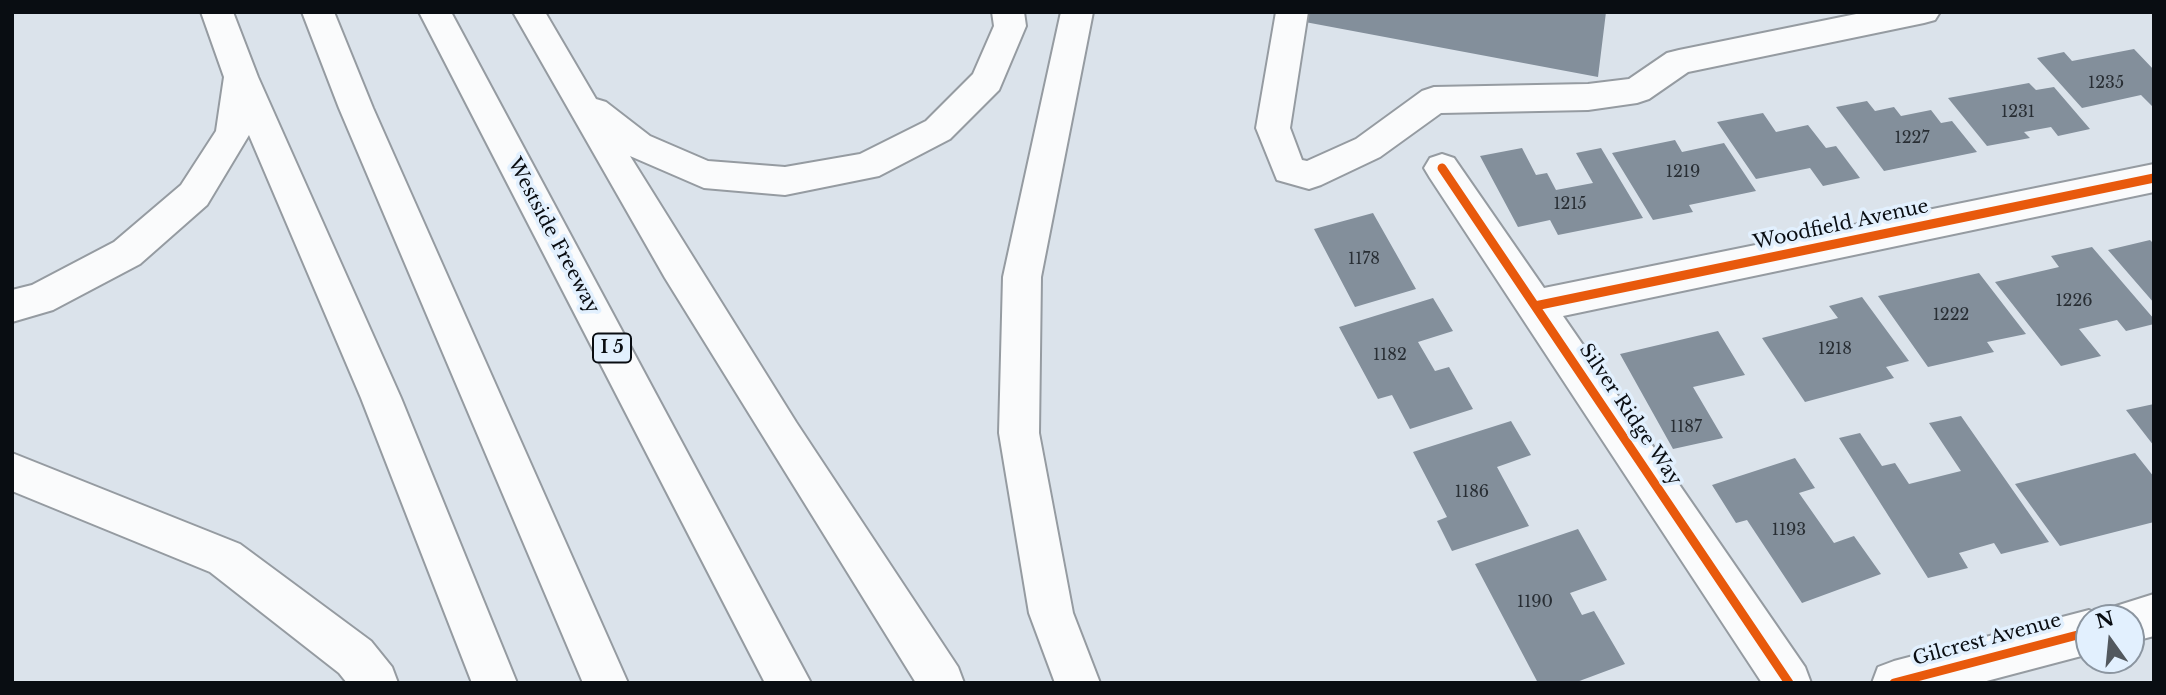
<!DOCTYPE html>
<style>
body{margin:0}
#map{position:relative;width:2166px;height:695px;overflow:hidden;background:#dbe3eb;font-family:"Libre Baskerville",serif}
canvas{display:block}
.frame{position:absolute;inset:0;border:14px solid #090d12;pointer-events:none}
.north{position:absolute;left:2075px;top:604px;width:70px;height:70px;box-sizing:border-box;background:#e2f0fe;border:2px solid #8b95a0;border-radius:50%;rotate:345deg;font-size:19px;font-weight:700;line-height:28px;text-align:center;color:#090d12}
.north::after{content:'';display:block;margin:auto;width:24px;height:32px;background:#52585e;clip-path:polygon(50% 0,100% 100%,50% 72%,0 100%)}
</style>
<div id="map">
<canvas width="2166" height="695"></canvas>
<div class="frame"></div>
<div class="north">N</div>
</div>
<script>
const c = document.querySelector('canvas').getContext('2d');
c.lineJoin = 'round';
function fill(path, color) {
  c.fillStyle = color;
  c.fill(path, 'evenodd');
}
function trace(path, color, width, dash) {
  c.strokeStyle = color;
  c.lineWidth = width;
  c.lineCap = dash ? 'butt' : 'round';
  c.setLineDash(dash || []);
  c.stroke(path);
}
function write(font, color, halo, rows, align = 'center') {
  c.font = font + ' "Libre Baskerville",serif';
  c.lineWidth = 7;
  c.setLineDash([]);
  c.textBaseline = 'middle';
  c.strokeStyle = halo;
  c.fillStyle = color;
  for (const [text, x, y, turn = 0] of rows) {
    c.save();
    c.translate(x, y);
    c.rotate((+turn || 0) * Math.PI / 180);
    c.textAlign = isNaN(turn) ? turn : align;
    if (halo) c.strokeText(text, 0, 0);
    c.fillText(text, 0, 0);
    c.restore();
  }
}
fill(new Path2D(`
 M1307,12h299l-8,65 -293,-55z
 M2134,49l20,21v38l-13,-13 -59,13 -45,-50 27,-6 8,9z
 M2029,83l7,7 18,-3 36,42 -32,7 -7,-9 -27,5 6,6 -43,8 -39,-48z
 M1867,101l8,10 19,-4 7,9 30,-6 10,13 11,-2 25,31 -93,19 -48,-64z
 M1763,113l13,19 32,-7 18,23 10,-2 24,32 -37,8 -13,-18 -54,11 -39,-57z
 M1675,140l7,12 42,-9 32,48 -67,14 4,7 -40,8 -41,-67z
 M1522,148l14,27 11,-2 9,17 37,-7 -17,-30 25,-5 42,70 -85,17 -8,-15 -32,7 -38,-71z
 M1373,213l43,76 -61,18 -41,-78z
 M2150,240l4,4v59l-46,-53z
 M2092,247l62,72v5l-28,7 -9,-11 -38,9 22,27 -40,10 -66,-84 64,-15 -8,-11z
 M1979,273l47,61 -39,8 7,10 -66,15 -50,-71z
 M1862,297l47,64 -23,6 8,11 -89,24 -43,-64 76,-20 -9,-12z
 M1433,298l20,33 -35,11 17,29 14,-4 24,42 -63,20 -18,-34 -14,4 -39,-72z
 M1718,331l27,44 -52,12 30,51 -50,11 -53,-95z
 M2154,404v42l-28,-36z
 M1961,416l88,126 -48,12 -7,-11 -35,10 9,15 -40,10 -89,-140 21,-5 22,33 13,-3 14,21 52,-13 -32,-48z
 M1511,421l20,34 -34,12 32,59 -77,25 -15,-30 10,-4 -34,-65z
 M2135,453l19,24v45l-94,24 -45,-62z
 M1795,458l20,30 -16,5 35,50 20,-7 27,38 -79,29 -55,-83 -11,3 -24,-38z
 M1578,529l29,51 -37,13 12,22 12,-4 31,53 -51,19h-36l-63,-119z`), '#838f9b');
const minor = new Path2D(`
 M1276,12h32l-18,116 12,32 5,1 49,-22 66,-48 12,-4 154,-3 41,-5 38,-26 12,-3 187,-38h74l-5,8 -11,3 -236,49 -39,27 -12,4 -49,7 -147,3 -61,44 -59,28 -12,4 -32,-9 -21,-52z
 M1442,154l12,4 90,130 610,-124v28l-591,124 242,351 6,16h-49l-332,-505 -6,-10 6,-10z
 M2154,594v42l-23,6v-24h-21l6,-12z
 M2089,610l16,8h-16v36l-110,29h-107l6,-16 16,-6z`);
const highway = new Path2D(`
 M201,12h32l25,65 143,321 116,285h-45l-111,-285 -112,-263 -42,70 -67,59 -87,46 -41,12v-32l20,-5 82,-43 67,-57 35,-54 8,-54z
 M302,12h32l39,96 255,575h-45l-244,-575z
 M419,12h32l360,671h-46z
 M513,12h32l51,87 10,3 44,34 58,25 77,6 75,-13 66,-33 47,-47 21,-48 -2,-14h32l2,14 -27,64 -49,49 -71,37 -94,19 -81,-7 -74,-32 166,266 162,245 6,16h-48l-251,-405z
 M1061,12h32l-52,265 -2,156 34,180 27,70h-45l-26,-70 -30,-180 4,-156z
 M12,453l228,91 131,97 21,26 6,16h-51l-8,-10 -129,-101 -198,-81z`);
trace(minor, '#959ba1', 4);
trace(highway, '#959ba1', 4);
fill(minor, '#fafbfc');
fill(highway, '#fafbfc');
trace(new Path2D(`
 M1442,168l347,515
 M1535,306l619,-128
 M1894,683l195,-51`), '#e8590c', 9);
write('16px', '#282e34', null, [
 ["1235",2106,83],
 ["1231",2018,112],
 ["1227",1912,138],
 ["1219",1683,172],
 ["1215",1570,204],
 ["1178",1364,259],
 ["1226",2074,301],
 ["1222",1951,315],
 ["1218",1835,349],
 ["1182",1390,355],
 ["1187",1686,427],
 ["1186",1472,492],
 ["1193",1789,530],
 ["1190",1535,602]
]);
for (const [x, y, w] of [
 [612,348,38]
]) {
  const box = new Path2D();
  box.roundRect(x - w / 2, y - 14.5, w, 29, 5);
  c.fillStyle = '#e2f0fe';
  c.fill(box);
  trace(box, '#090d12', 2);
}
write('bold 18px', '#090d12', null, [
 ["I 5",612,348]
]);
write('19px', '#090d12', '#e2f0fe', [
 ["Woodfield Avenue",1841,225,-12],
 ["Westside Freeway",553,236,62],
 ["Silver Ridge Way",1630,415,56],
 ["Gilcrest Avenue",1987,640,-15]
]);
</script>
